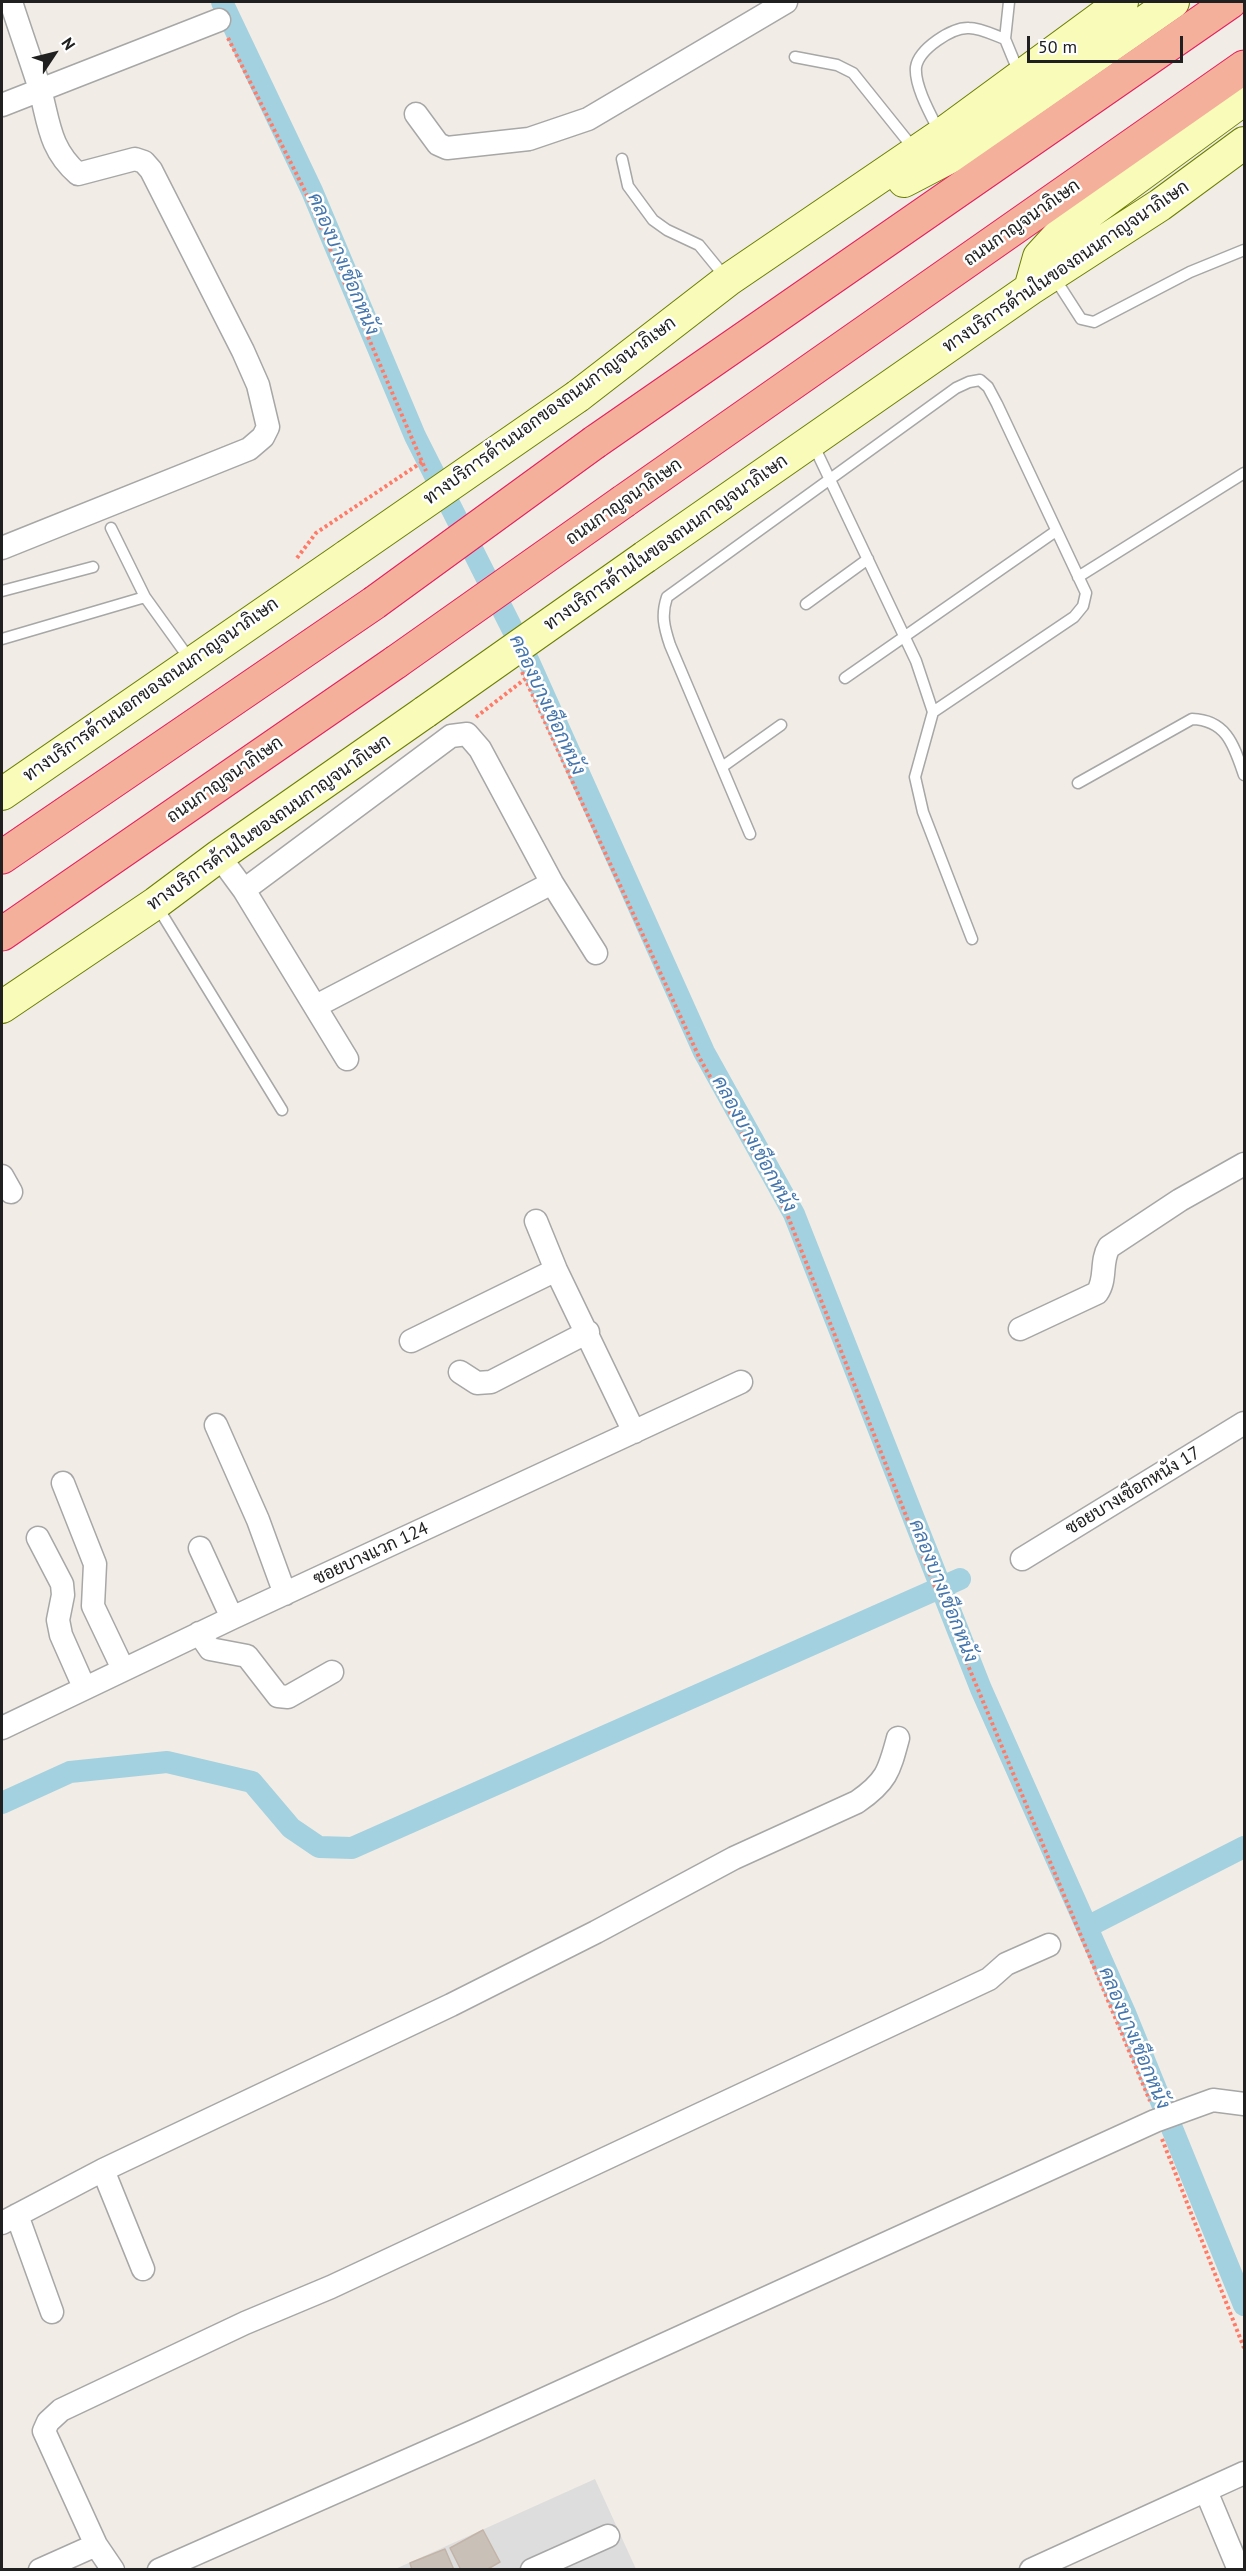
<!DOCTYPE html>
<meta charset="utf-8">
<style>
body{margin:0}
#map{position:relative;width:1246px;height:2571px;overflow:hidden;background:#f1ede6;font-family:"PT Sans",sans-serif}
canvas{display:block}
.frame{position:absolute;inset:0;border:3px solid #202020;pointer-events:none}
.north{position:absolute;left:24px;top:24px;width:60px;height:60px;-webkit-text-stroke:4px #fff;paint-order:stroke;rotate:55deg;font-size:16px;font-weight:700;line-height:24px;text-align:center;color:#202020}
.north::after{content:'';display:block;margin:auto;width:21px;height:27px;background:#202020;clip-path:polygon(50% 0,100% 100%,50% 72%,0 100%)}
.scale{position:absolute;left:1027px;top:36px;width:156px;height:27px;box-sizing:border-box;border:3px solid #202020;border-top:0;padding-left:8px;font-size:18px;line-height:21px;white-space:nowrap;color:#202020;-webkit-text-stroke:4px #fff;paint-order:stroke}
</style>
<div id="map">
<canvas width="1246" height="2571"></canvas>
<div class="frame"></div>
<div class="north">N</div>
<div class="scale">50 m</div>
</div>
<script>
const c = document.querySelector('canvas').getContext('2d');
c.lineJoin = 'round';
function fill(path, color) {
  c.fillStyle = color;
  c.fill(path, 'evenodd');
}
function trace(path, color, width, dash) {
  c.strokeStyle = color;
  c.lineWidth = width;
  c.lineCap = dash ? 'butt' : 'round';
  c.setLineDash(dash || []);
  c.stroke(path);
}
function write(font, color, halo, rows, align = 'center') {
  c.font = font + ' "PT Sans",Sarabun,sans-serif';
  c.lineWidth = 5;
  c.setLineDash([]);
  c.textBaseline = 'middle';
  c.strokeStyle = halo;
  c.fillStyle = color;
  for (const [text, x, y, turn = 0] of rows) {
    c.save();
    c.translate(x, y);
    c.rotate((+turn || 0) * Math.PI / 180);
    c.textAlign = isNaN(turn) ? turn : align;
    if (halo) c.strokeText(text, 0, 0);
    c.fillText(text, 0, 0);
    c.restore();
  }
}
fill(new Path2D(`
 M595,2479l41,90 -243,1z`), '#dedddd');
trace(new Path2D(`
 M222,2l90,189 103,245 114,226 175,390 90,162 187,475 144,324 119,292
 M2,1803l68,-31 97,-10 85,20 39,46 28,19 33,1 608,-269
 M1087,1927l157,-80`), '#a4d1e0', 22);
const building = new Path2D(`
 M483,2530l17,32 -14,8h-25l-11,-22z
 M445,2549l9,21h-42l-2,-7z`);
fill(building, '#c9c0b8');
trace(building, '#c3b4a7', 1.5);
const service = new Path2D(`
 M1009,2l-4,37 14,34
 M795,57l42,8 16,8 61,76
 M940,133c-8,-16 -26,-47 -24,-66 3,-18 36,-40 53,-39 11,0 25,7 36,11
 M622,159l6,27 25,34 14,10 32,15 27,33
 M1054,277l27,42 13,3 96,-50 54,-22
 M813,444l103,217 17,51 -18,65 8,35 49,127
 M111,528l34,69 46,64
 M1078,577l166,-104
 M2,591l91,-24
 M806,604l62,-45
 M2,639l143,-42
 M845,678l211,-147
 M722,767l59,-42
 M1078,783l114,-64c35,1 42,27 52,56
 M750,834l-80,-189c-6,-18 -9,-30 -3,-48l289,-209 13,-6 11,-2 8,7 9,17 89,189 -3,13 -9,11 -141,95
 M157,906l125,204`);
const minor = new Path2D(`
 M2,105l217,-85
 M416,114l22,30 9,4 82,-9 59,-20 198,-117
 M2,548l247,-99 14,-12 5,-10 -10,-42 -15,-34 -92,-181 -7,-8 -9,-3 -57,15c-30,-26 -29,-54 -39,-88 -9,-28 -19,-56 -28,-84
 M219,856l25,34 207,-154 16,-2 13,15 72,134 44,70
 M244,890l103,169
 M316,1006l236,-123
 M2,1176l9,16
 M536,1221l20,49 78,162
 M1020,1329l77,-36c10,-14 3,-31 12,-46l71,-47 64,-36
 M411,1341l145,-71
 M460,1372l17,11 14,-1 97,-50
 M216,1425l42,95 27,74
 M63,1483l32,81 -2,42 30,63
 M38,1538l24,46 1,11 -5,25 3,15 23,52
 M200,1548l32,70
 M1022,1559l222,-136
 M199,1633l11,16 37,7 31,40 10,1 44,-25
 M2,1728l230,-110 509,-236
 M103,2170l40,99
 M17,2215l35,97
 M2,2223l101,-53 348,-165 145,-73 138,-74 123,-56c29,-20 32,-30 41,-64
 M1206,2491l33,79
 M40,2570l56,-25
 M113,2570l-17,-25 -52,-114 4,-9 13,-12 184,-87 86,-36 658,-308 17,-15 43,-19
 M159,2570l315,-139 681,-310 58,-21 31,4
 M532,2570l76,-34
 M1031,2570l213,-97`);
const secondary = new Path2D(`
 M904,181l48,-25 221,-154
 M1030,289l9,-32 21,-23 184,-135
 M578,396l150,-116 213,-145 181,-133
 M645,557l385,-268 130,-84 84,-62
 M2,794l345,-238
 M2,1007l154,-104 63,-47 206,-144`);
const trunk = new Path2D(`
 M595,442l635,-440
 M624,501l620,-434
 M2,857l372,-254
 M2,934l394,-272`);
trace(service, '#a7a7a7', 13);
trace(minor, '#a7a7a7', 25);
trace(secondary, '#6d7d00', 34);
trace(trunk, '#e31e5e', 35);
trace(new Path2D(`
 M228,38l77,153 121,280
 M297,558l19,-25 106,-71
 M522,672l177,385 88,157 129,327 234,560
 M476,717l49,-38
 M1162,2139l82,209`), '#ff7b68', 4, [3, 3]);
trace(service, '#fff', 10);
trace(minor, '#fff', 22);
trace(secondary, '#f8fcb8', 32);
trace(trunk, '#f5b09b', 33);
const secondaryBridge = new Path2D(`
 M347,556l231,-160
 M425,712l220,-155`);
const trunkBridge = new Path2D(`
 M374,603l221,-161
 M396,662l228,-161`);
trace(secondaryBridge, '#6d7d00', 34, []);
trace(trunkBridge, '#e31e5e', 35, []);
trace(secondaryBridge, '#f8fcb8', 32);
trace(trunkBridge, '#f5b09b', 33);
write('18px', '#202020', '#fff', [
 ["ถนนกาญจนาภิเษก",1022,223,-35],
 ["ทางบริการด้านในของถนนกาญจนาภิเษก",1066,267,-34],
 ["ทางบริการด้านนอกของถนนกาญจนาภิเษก",550,411,-36],
 ["ถนนกาญจนาภิเษก",624,502,-35],
 ["ทางบริการด้านในของถนนกาญจนาภิเษก",666,543,-35],
 ["ทางบริการด้านนอกของถนนกาญจนาภิเษก",151,690,-35],
 ["ถนนกาญจนาภิเษก",225,780,-35],
 ["ทางบริการด้านในของถนนกาญจนาภิเษก",269,823,-35],
 ["ซอยบางเชือกหนัง 17",1133,1491,-31],
 ["ซอยบางแวก 124",371,1554,-25]
]);
write('italic 20px', '#4476ad', '#fff', [
 ["คลองบางเชือกหนัง",343,264,67],
 ["คลองบางเชือกหนัง",547,705,65],
 ["คลองบางเชือกหนัง",754,1144,61],
 ["คลองบางเชือกหนัง",943,1591,68],
 ["คลองบางเชือกหนัง",1134,2038,67]
]);
</script>
